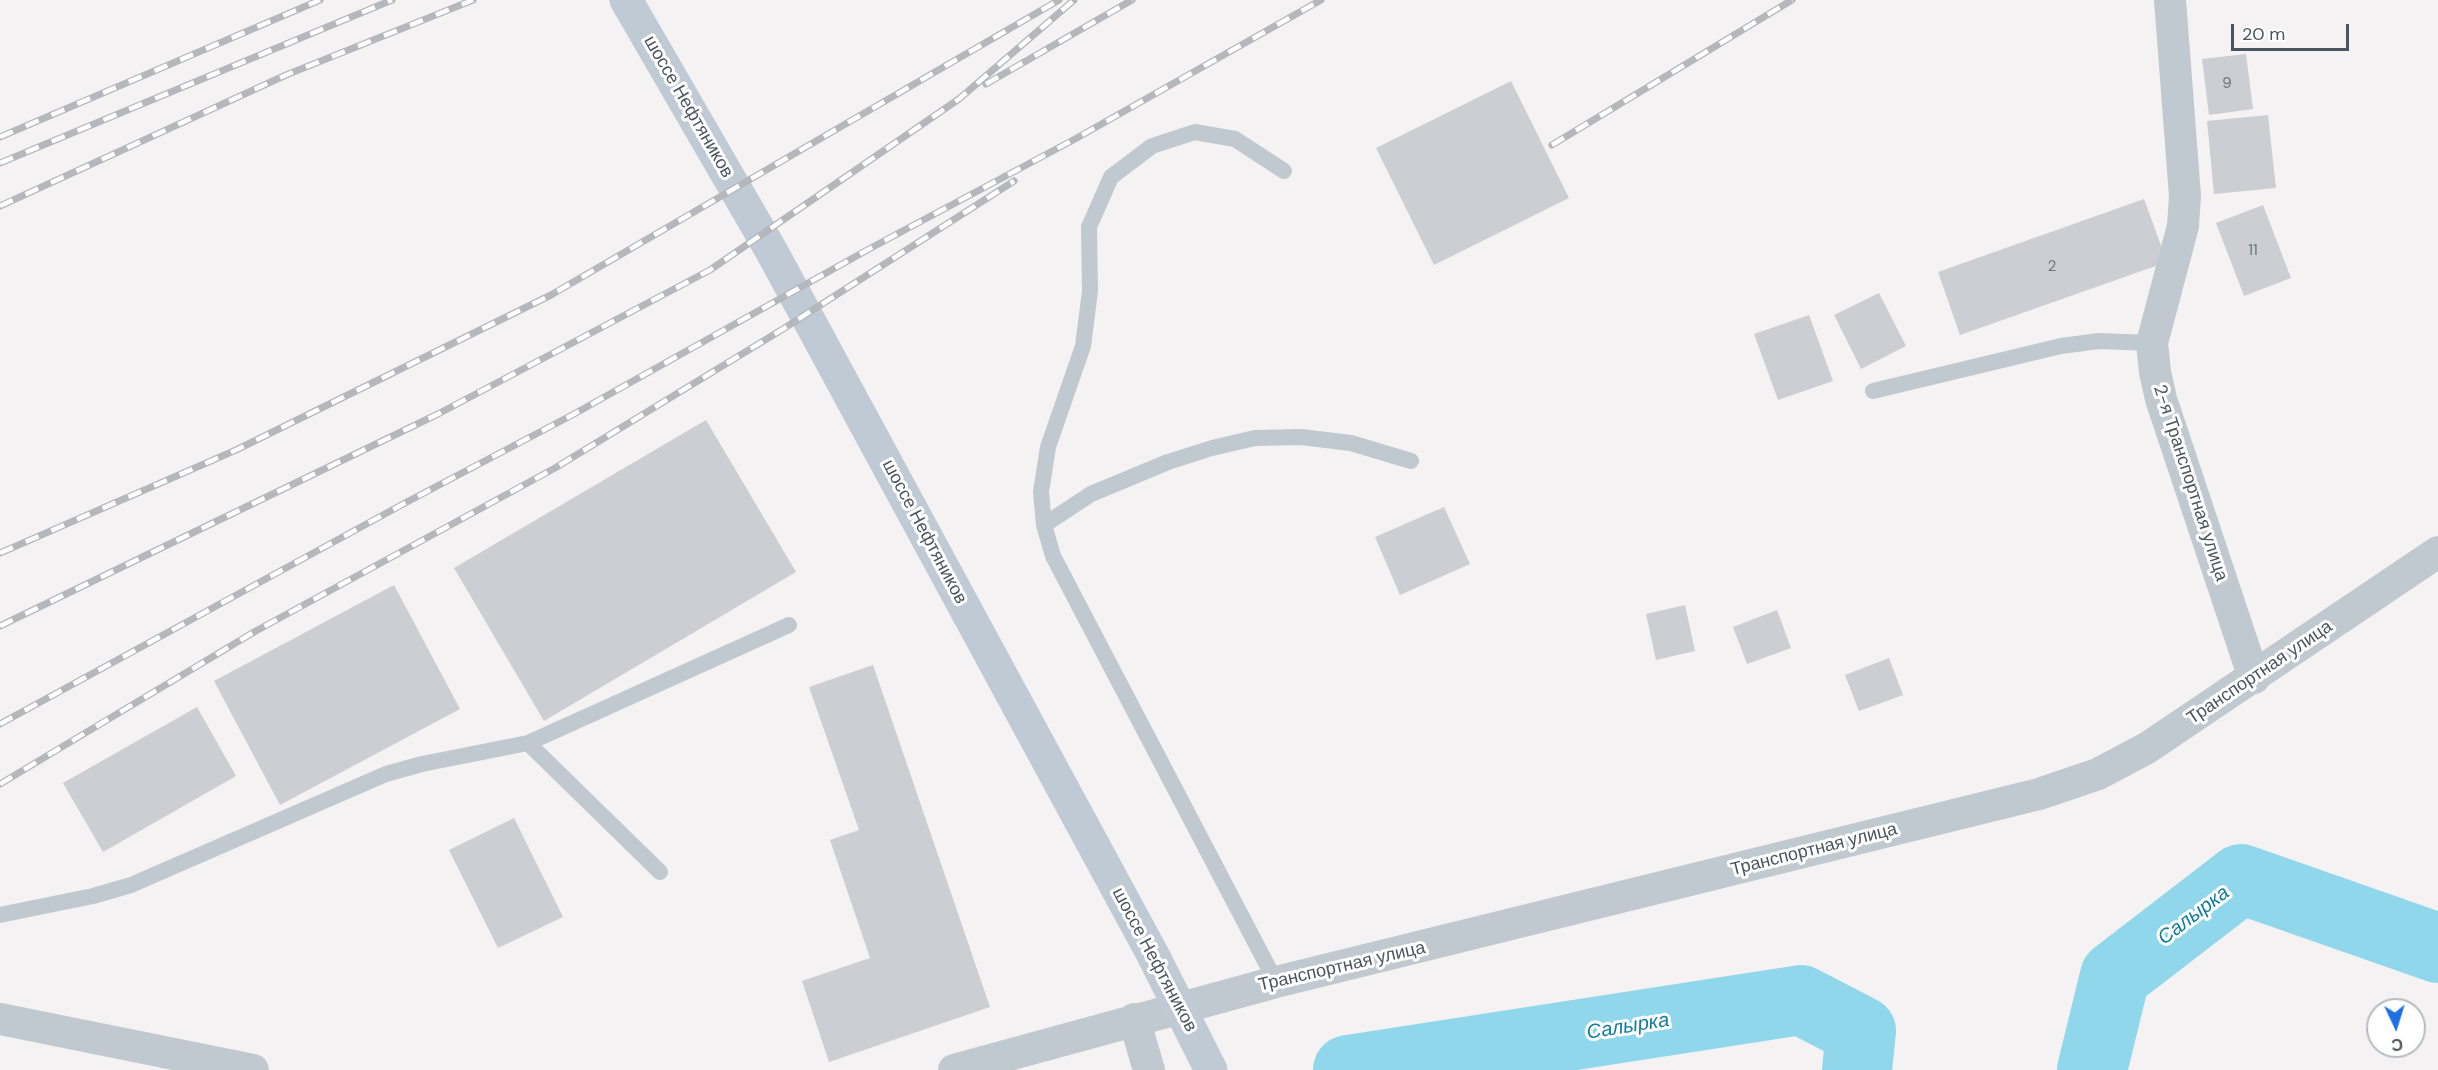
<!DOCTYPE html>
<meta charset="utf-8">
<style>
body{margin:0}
#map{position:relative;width:2438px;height:1070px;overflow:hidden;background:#f4f2f2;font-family:"DM Sans",sans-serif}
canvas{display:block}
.north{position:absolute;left:2366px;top:998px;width:60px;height:60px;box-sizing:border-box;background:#fff;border:2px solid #b7bbbf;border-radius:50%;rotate:176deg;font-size:16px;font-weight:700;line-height:24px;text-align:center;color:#4a555f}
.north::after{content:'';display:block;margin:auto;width:21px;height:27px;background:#1e70e2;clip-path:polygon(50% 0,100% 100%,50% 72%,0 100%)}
.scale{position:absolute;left:2231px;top:24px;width:118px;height:27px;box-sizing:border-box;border:3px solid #4a555f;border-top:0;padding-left:8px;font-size:18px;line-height:21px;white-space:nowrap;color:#4a555f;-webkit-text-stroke:4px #fff;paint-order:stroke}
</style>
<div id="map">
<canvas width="2438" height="1070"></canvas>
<div class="north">С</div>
<div class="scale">20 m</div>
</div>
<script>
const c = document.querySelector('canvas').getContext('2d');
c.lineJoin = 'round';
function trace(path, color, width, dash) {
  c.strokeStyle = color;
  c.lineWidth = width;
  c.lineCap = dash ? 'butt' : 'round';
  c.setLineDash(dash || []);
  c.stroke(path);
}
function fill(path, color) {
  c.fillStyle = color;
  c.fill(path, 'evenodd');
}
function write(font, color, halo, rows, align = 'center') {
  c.font = font + ' "DM Sans",sans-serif';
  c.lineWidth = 6;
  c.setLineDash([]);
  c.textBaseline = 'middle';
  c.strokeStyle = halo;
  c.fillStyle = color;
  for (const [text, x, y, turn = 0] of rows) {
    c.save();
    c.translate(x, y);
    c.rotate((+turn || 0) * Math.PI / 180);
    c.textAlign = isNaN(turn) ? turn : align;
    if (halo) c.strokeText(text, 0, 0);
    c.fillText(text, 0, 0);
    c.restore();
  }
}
trace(new Path2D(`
 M1348,1070l453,-70 60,31 -4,39
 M2092,1070l23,-94 126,-97 197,69`), '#91d7eb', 70);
fill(new Path2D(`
 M2246,54l7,55 -44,6 -7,-56z
 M1511,81l58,117 -135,67 -58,-117z
 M2268,115l8,73 -62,6 -7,-73z
 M2144,199l23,63 -207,73 -22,-63z
 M2263,205l28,73 -47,18 -28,-73z
 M1879,293l27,53 -45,23 -27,-54z
 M1809,315l24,66 -55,19 -24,-66z
 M706,420l90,152 -252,149 -90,-153z
 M1444,507l26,57 -70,31 -25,-58z
 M394,585l66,124 -180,96 -66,-124z
 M1685,605l10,46 -39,9 -10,-46z
 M1777,610l14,38 -44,16 -14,-37z
 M1889,658l14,37 -44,16 -14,-36z
 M873,665l117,342 -161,55 -27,-81 68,-23 -40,-118 29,-10 -50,-143z
 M197,707l39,69 -133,76 -40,-69z
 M514,818l49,99 -65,31 -49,-98z`), '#ccced4');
trace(new Path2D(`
 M1873,391l188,-45 38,-5 53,2
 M1044,525l47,-31 77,-32 44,-14 43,-10 46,-1 50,6 60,18
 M528,743l132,129
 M0,915l93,-19 38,-11 255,-111 36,-10 106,-21 261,-118
 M1276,982l-223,-426 -9,-31 -3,-33 7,-45 35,-101 7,-55 -1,-64 22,-50 41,-31 43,-14 40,7 49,32`), '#c0c9d0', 16);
trace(new Path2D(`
 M2170,0l15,196 -2,30 -31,117 3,29 6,27 93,279
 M0,1019l253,51
 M1134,1019l15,51
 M954,1070l322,-88 763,-188 59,-20 49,-26 291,-196`), '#c0c9d0', 32);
trace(new Path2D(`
 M626,0l146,252 381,703 58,115`), '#c0cad5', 33);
const rail = new Path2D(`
 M986,84l146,-84
 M0,137l320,-137
 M1552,145l240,-145
 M0,163l392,-163
 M0,206l286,-131 187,-75
 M0,553l236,-103 315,-155 508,-295
 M0,626l438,-212 272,-144 249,-171 115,-99
 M0,724l405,-221 169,-89 295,-165 206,-110 246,-139
 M0,784l254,-152 301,-164 228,-139 231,-148`);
trace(rail, '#b4b7bc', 7);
trace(rail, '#fff', 4.5, [14]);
write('15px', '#6a737c', null, [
 ["9",2227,84],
 ["11",2253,251],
 ["2",2052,267]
]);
write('18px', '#4a555f', '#fff', [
 ["шоссе Нефтяников",688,107,60],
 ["2-я Транспортная улица",2190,483,72],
 ["шоссе Нефтяников",924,532,62],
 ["Транспортная улица",2260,673,-34],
 ["Транспортная улица",1814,850,-14],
 ["шоссе Нефтяников",1154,960,62],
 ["Транспортная улица",1342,967,-13]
]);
write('italic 20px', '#0f7d9c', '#fff', [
 ["Салырка",2194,916,-37],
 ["Салырка",1628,1027,-9]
]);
</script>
